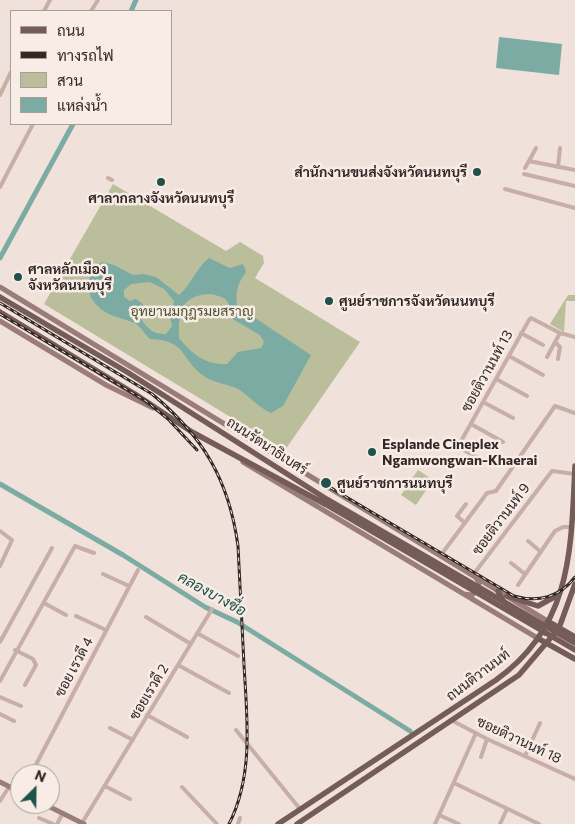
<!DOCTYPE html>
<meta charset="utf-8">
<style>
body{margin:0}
#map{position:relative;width:575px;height:824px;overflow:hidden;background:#f0e1da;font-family:Commissioner,Sarabun,sans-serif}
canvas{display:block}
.legend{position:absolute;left:10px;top:10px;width:162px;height:115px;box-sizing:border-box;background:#f8ece6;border:1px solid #aa9e9a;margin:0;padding:6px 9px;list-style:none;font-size:15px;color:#342827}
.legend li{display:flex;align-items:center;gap:10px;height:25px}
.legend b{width:25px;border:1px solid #aa9e9a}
.north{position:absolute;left:10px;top:764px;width:50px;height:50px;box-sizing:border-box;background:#f8ece6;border:1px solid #aa9e9a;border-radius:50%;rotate:23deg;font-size:14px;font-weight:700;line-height:20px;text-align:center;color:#342827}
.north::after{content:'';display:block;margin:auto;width:18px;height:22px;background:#1f524a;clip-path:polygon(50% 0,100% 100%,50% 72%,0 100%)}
</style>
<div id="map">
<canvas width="575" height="824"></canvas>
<ul class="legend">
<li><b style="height:6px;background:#755c59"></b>ถนน</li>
<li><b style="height:6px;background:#342827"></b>ทางรถไฟ</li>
<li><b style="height:14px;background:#babe9b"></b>สวน</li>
<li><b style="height:14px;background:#7baba2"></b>แหล่งน้ำ</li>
</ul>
<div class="north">N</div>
</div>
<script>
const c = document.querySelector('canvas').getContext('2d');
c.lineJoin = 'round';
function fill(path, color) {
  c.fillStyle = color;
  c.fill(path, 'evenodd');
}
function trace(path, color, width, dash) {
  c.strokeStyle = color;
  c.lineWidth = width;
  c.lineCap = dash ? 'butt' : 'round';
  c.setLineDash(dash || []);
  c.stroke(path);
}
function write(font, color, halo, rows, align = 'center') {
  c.font = font + ' Commissioner,Sarabun,sans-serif';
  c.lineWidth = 5;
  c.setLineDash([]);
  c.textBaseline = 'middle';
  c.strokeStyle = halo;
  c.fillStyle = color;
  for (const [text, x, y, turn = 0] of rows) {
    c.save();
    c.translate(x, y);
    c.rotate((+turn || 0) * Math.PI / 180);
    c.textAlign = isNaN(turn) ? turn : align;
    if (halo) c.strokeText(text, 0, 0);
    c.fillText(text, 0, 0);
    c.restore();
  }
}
fill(new Path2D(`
 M113,184l113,67 14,-9 23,14 1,7 -9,15 105,64 -75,108 -241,-146z
 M568,295h7v6h-9l-2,31 -14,-8z
 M418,470l15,10 -17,25 -15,-10z`), '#babe9b');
fill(new Path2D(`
 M499,37l63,7 -3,31 -63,-7z
 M209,258l21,10 13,-4 3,8c-8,11 -11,19 -9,34l74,49 -28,51 -12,7c-13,-6 -20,-15 -31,-23 -10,-6 -25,-6 -36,-14 -24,-16 -16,-36 -54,-37 -5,-4 -10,-14 -16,-16 -8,-4 -17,-5 -25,-9 -24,-12 -28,-36 -7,-52l12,3 19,10 10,-1 13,3 23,18c13,-11 16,-26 30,-37zM150,282l14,7 10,12 -1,5 -5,3 4,17 -6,8c-12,0 -18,-4 -25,-15l2,-15 -7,-5 -6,2 -6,-4v-7l7,-6zM211,294c17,4 18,6 20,24l29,17 4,7 -3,6 -23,4 -11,12c-22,1 -35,-10 -48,-26 -1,-27 2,-43 32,-44z`), '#7baba2');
trace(new Path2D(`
 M131,11l5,-11
 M0,258l73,-134
 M0,484l123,71 82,52 32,15 173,109`), '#7baba2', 5);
trace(new Path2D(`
 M44,11l6,-11
 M91,11l7,-11
 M0,95l11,-23
 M536,148l-7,13 46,9
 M558,167l2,-19
 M525,168l4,-7
 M524,174l51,12
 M108,178l4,2
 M0,187l33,-63
 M505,189l70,19
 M521,333l22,12
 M556,343l4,4 -2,12
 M509,356l34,19
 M547,357l13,-24
 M496,379l31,17
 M483,402l30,16
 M471,424l32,18
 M491,465l-29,-16 -2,-6 69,-123 2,-2 29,15 15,4
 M465,523l-8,-7 9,-12
 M0,531l12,9 -12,26
 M528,541l13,11
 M441,555l46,-62 9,-2 59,-85 20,7
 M511,563l14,11
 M103,574l26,12
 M473,575l79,-104 23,3
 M518,585l37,-54 8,-4h9
 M44,603l22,12
 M76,616l30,14
 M146,617l45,27
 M197,633l41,23
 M0,642l52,-94
 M15,650l18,9 3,6 -11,20
 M178,665l51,28
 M0,681l75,-135 19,7
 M0,697l21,9
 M0,714l14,7
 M147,715l40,22
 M453,721l34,18 88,40
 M110,728l23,12
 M236,730l64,79
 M525,756l15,-33
 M481,757l6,-18
 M31,774l107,-204
 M454,783l85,41
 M105,786l25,13
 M182,787l35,37
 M0,801l9,-14
 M439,815l20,9
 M39,818l14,6
 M82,823l130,-214
 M57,824l6,-11
 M238,824l2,-6
 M435,824l41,-91
 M500,824l7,-15`), '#c7aea7', 4);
trace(new Path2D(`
 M0,287l549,335
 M0,321l106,64 47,23
 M243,462l296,177
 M464,594l8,1 6,-5 1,-8 -3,-4
 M0,782l20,10
 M44,804l40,20`), '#9a7d79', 5);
trace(new Path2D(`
 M0,297l127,75 201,128
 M0,312l135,82 57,38 133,72
 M498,591c9,25 33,22 47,42
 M507,596l31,10 20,-11
 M549,622l26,15
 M539,639l36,20
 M278,824l218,-144c76,-54 75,-130 79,-214
 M297,824l222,-149 40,-47 16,-44`), '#755c59', 5.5);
const rail = new Path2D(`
 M0,303l152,91c51,42 77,86 86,152 2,40 4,80 6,119 3,53 10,110 -15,159
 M0,314l146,87 22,18 29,31
 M324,484l190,112c24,7 46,1 61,-19`);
trace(rail, '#342827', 3);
trace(rail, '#f8ece6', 1, [4]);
trace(new Path2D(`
 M328,500l247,143
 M325,504l250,146`), '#755c59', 5.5);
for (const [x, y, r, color] of [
 [477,172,5,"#1f524a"],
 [161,182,5,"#1f524a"],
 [18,277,5,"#1f524a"],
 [329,301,5,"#1f524a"],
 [372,452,5,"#1f524a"],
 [326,483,6,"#1f524a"]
]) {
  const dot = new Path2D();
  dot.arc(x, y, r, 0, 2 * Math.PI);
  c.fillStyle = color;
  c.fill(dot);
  trace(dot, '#f8ece6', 2);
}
write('bold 14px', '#342827', '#f8ece6', [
 ["สำนักงานขนส่งจังหวัดนนทบุรี",467,172,"right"],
 ["ศาลากลางจังหวัดนนทบุรี",161,198,"center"],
 ["ศาลหลักเมือง",28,269],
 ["จังหวัดนนทบุรี",28,285],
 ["ศูนย์ราชการจังหวัดนนทบุรี",339,301],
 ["Esplande Cineplex",382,444],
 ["Ngamwongwan-Khaerai",382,460],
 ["ศูนย์ราชการนนทบุรี",337,483]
], 'left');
write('14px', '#4b502c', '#f8ece6', [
 ["อุทยานมกุฎรมยสราญ",192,311]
]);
write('14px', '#342827', '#f8ece6', [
 ["ซอยติวานนท์ 13",487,371,-61],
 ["ถนนรัตนาธิเบศร์",267,446,33],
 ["ซอยติวานนท์ 9",501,519,-53],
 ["ซอย เรวดี 4",74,667,-62],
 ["ถนนติวานนท์",478,675,-37],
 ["ซอยเรวดี 2",149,692,-59],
 ["ซอยติวานนท์ 18",519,740,25]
]);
write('italic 15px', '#1f524a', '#f8ece6', [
 ["คลองบางซื่อ",212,594,29]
]);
</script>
